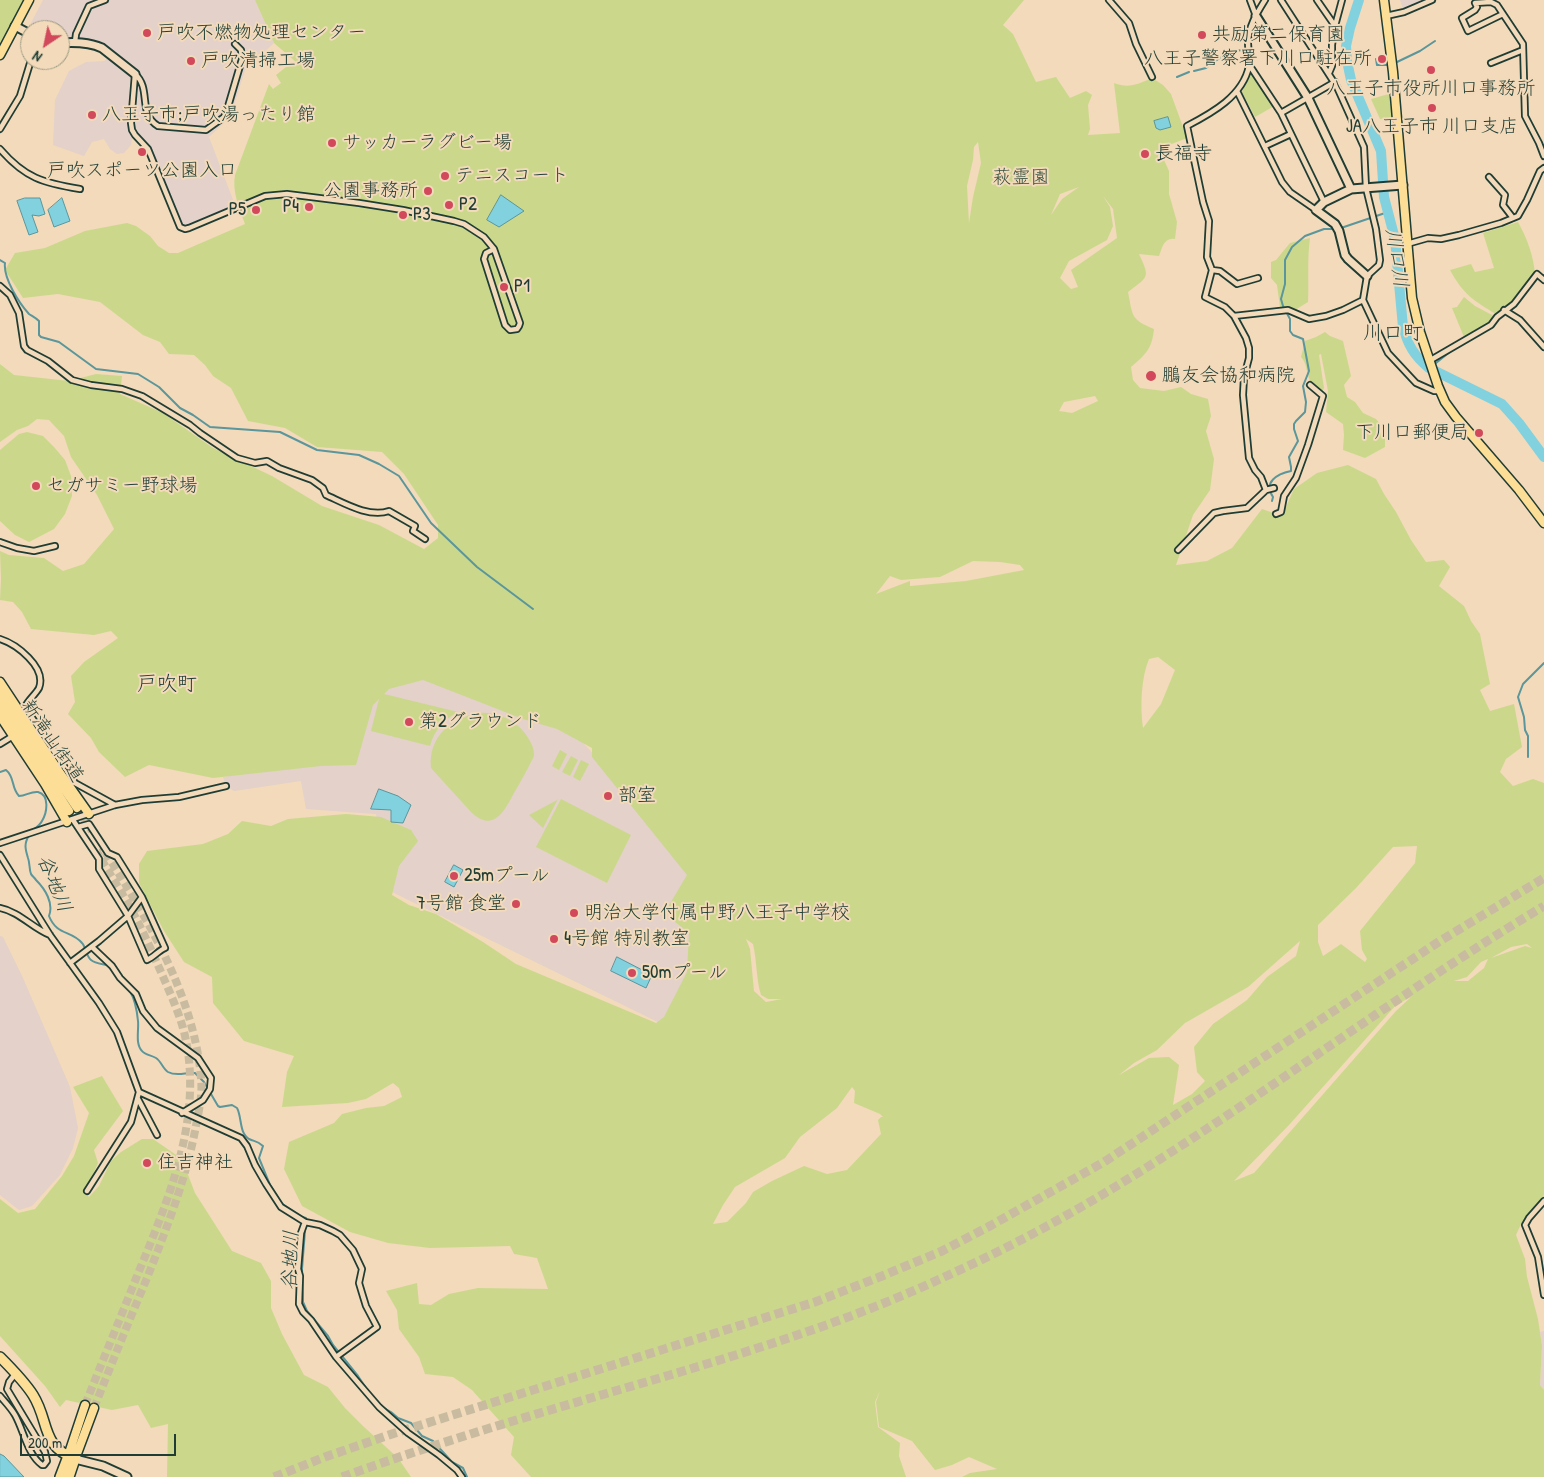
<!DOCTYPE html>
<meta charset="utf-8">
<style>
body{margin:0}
#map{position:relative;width:1544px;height:1477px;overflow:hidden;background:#f2daba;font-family:"Patrick Hand",sans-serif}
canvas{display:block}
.north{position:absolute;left:20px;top:20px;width:50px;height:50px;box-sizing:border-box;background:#f2daba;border:1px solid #9e9b84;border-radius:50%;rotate:214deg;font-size:14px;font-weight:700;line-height:20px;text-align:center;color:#1f3d34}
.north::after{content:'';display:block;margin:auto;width:18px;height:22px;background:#d1495b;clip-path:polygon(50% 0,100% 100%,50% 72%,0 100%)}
.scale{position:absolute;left:20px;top:1434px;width:156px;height:22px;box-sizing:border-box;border:2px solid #1f3d34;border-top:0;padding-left:6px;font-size:15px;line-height:18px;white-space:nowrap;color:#1f3d34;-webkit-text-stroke:4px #f2daba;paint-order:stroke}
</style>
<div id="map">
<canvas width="1544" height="1477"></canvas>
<div class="north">N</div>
<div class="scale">200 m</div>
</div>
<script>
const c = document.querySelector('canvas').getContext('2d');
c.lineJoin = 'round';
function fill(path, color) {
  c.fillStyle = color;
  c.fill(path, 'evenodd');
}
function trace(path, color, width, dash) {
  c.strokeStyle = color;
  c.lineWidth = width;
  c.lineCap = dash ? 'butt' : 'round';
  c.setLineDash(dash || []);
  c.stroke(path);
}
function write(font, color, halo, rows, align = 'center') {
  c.font = font + ' "Patrick Hand","Klee One",sans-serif';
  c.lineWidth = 4;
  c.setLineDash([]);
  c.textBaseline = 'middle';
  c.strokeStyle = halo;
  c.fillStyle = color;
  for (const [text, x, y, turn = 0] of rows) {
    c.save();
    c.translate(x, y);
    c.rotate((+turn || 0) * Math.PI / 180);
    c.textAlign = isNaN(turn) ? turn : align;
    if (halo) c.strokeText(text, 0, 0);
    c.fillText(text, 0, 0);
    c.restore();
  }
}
fill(new Path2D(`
 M43,0h212l19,43 -29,27 -14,45 -3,4 -19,18 26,68 -42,19 -9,2 -3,-2 -31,-76 -14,-15 -2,-4 -1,-4 5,-54 -5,-6 -29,-21 -8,-3 -6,-2 -30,-1v-8h-24l-5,-7z
 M1400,0h30l-26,12z
 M108,58l23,18 -4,45 1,8 4,8 -1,8 -7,8 -7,1 -7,-5 -6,-10 -12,3 -8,14 -31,-11 2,-45 14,-29 17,-9 18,-1z
 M420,659l153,73 155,167 -64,126 -276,-135 -12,-76 -70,-5 -5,-28 -67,10 -8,-5 -3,-9 92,-15 64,-82z
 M0,936l3,1 20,41 47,109 8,41 -5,20 -13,27 -28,31 -13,4 -19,-15z
 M1544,1331v59l-4,-5 2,-39 -2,-14z`), '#e3d1ca');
fill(new Path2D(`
 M0,0h24l-24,43z
 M255,0h769l-21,25 10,9 23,48 20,-5 14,21 16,-7 6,4 -4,10 2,24 -2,6 32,-2 -6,-50c15,6 24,1 38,-5l11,7 8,9 16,44 -28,11 10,22v23l8,28 -2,17c-11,-2 -13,9 -16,17l-20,-2c11,24 10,22 -11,38 5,24 2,27 26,37 -2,20 -8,25 -23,38l2,13 7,8 24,3 17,-4 10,7 17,5 3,17 -5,15 8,28 -4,31 -17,25 -17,50 31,-4 25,-13 30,-39 20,7 12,-27 23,-16 31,-8 28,14 8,15 12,18 15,28 15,22 18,-2 6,7 -11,19 25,20 7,15 9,13 10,50 -10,6 10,21 24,-7 8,43 -16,12 -6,13 13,14 20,-7 11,4v412l-23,29 -5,11 9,24 2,18 11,42 4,27 -2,39 4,5v87h-582l8,-4 27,-4 -28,-12 -17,8 -17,5 -23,-29 -33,-14 -3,-25 4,-11 -5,11 3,25 22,16 -1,13 7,21h-375l-20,-22 3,-18 -42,-47 -19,-13 -28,-3 -6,-17 -20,-28 -2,-19 -11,-19 31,-8 2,21 12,1 18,-11 29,-6 70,1 -11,-31 -23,-4 -4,-8 -80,2 -42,-5 -38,-11 -48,-26 -18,-37 5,-27 45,-19 8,-9 24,-6 18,-2 18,-9 -3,-9 -6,-5 -27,16 -18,4 -66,4 5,-35 7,-16 -50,-15 -31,-38 -1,-26 -28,-15 -20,-31 -25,-48v-19l8,-13 56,-7 25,-10 14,-13 29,5 17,-7 58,-5 35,3 30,13 7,11 -19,25 -7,29 17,10 27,9 47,28 33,22 140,59 8,-6 23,-45 2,-39 -15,-12 -6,-14 19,-32 -95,-118v-9l-35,-19 -34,-10 -100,-39 -34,9 -5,5 74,18c-14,7 -24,19 -28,34l-59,-15 8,-32 -6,6 -17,60 -35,1 -108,12 -64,-13 -24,12 -26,-25 -8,-14 -23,-24 7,-12 -4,-26 13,-14 34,-24 -7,-7 -17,4 -63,-6 -9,-17 -9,-10 -13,-2 1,-21 -1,-28 9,4 35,3 19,13 21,-7 30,-35 -17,-34 -26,-38 -7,-21 -15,-16 -12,-1 -9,7 -11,4 -17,12v-78l14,11 55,6 27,-7 26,2 -2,18 43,19 50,35 59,28 50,30 57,19 45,24 14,-11v-13l-34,-51 -22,-22 -65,-5 -32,-19 -37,-7 -17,-33 -18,-12 -8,-11 -11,-10 -25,-1 -9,-12 -17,-7 -43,-33 -42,-8 -35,4 -18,-28 10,-17 30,-5 40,-17 42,-8 9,3 14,10 8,10 11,7h9l67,-29c-6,-17 -13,-32 -10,-49l34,-91 4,5 8,-6 -5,-8 10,-8 10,-5 -22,-19zM978,142l3,21 -8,34 -4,26 -2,-37 6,-26 1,-13zM1079,187l-17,12 -11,16 9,-21zM1103,196l10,13 4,29 -46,32 7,17 -7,2 -11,-11 9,-17 38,-21 6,-14 -3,-19zM1095,396l3,5 -26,12 -13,-2 5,-9zM973,561l27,1 20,3 4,5 -58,11 -56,5v-5l-34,13 14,-18 11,4 39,-3zM1158,657l17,13 -14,34 -18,24c-3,-21 -2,-50 6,-69zM1417,846l-2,17 -55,68 2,19 5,9 -2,3 -24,-18 -18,12 -5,-14v-17l38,-37 37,-41zM746,939l7,5c4,17 3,34 8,51l7,4h14l-16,3 -12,-11 -4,-42zM1300,941l-4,15 -29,21 -20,23 -34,24 -19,23 3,25 8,9 -13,13 -19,11 6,-40 -10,-8 -20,1 -30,17 15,-12 23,-13 28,-27 63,-36zM1527,944l5,4 -7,-2 -34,12 20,-11zM1488,959l-4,9 -16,13h-14l13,-4 14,-15zM1411,997l-15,14 -142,162 -20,8 55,-56 107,-120zM852,1087l3,4 -1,12 26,11 3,3h-2l-3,3 3,14 -34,36 -20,4 -23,-8 -32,15 -19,11 -7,11 -19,19 -14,2 10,-19 12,-18 50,-29 15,-21 37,-29z
 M1251,68l25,37 -21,12 -13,-25z
 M1392,93l2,24 -14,2 -9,-20z
 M1518,222c9,16 16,35 17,53l-23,29 -10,4 -6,6c-22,-13 -33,-20 -46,-44l21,-6 4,8 19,-4 -11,-35z
 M1310,238c-3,21 -1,43 -2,64l-13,8 -15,-3 -3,-22 -6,-7v-16l5,-2 14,-17z
 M1464,297l11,9 19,10 -5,6 -25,15 -12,-29 5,-1z
 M1325,332l5,4 13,5 8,35 -7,9 3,12 8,5 8,11 13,6 9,11v17l-20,11 -22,-8 1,-15 -1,-11 -17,-12 2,-21 -7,-37 -2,1 5,33 -2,4c-3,-3 -7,-5 -10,-8 -6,-8 -4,-20 -11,-27l4,-16 11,-4z
 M27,432l16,4 11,11 11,13 6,16 1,20 -7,18 -11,15 -25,13 -14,-7 -15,-14v-71l19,-16z
 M479,713c22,-2 43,11 52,30 2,4 3,8 3,12 0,2 -2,5 -3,7 -5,10 -11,21 -17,31 -10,19 -21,40 -43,19l-40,-44c-3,-31 20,-50 48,-55z
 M560,750l7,4 -8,16 -7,-4z
 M571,756l7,4 -8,16 -8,-4z
 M581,760l8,4 -9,17 -7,-4z
 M558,799l-15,29 -14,-13 30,-16z
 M561,799l70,36 -24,48 -71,-36z
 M102,1076l21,35 -29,39 4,13 -13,30 4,4 10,-11 12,-25 10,-9 21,-13h11l29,20 13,34 37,58 29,12 10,18v27l11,26 22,41 24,12 17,21 18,18 35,32 13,19h-244l1,-53 -17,4 -13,-23 -26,5 -46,-10 -6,7 -15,-21 -45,-50v-137l18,14 17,-4 27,-33 12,-20 15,-43 -16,-26z`), '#cbd88c');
const water = new Path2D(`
 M1168,117l3,10 -11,3 -4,-2 -2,-7z
 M501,195l23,16 -25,16 -12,-7z
 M25,198h15l5,16 -6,2 -7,-1 6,17 -9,3 -12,-34z
 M62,198l8,23 -16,6 -6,-17z
 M379,789l19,7 13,9 -8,18 -12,-1v-12l-20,-1z
 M454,865l9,5 -9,17 -9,-5z
 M617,957l35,18 -6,13 -35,-17z
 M0,1454l4,2 20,21h-24z`);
fill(water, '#82d1df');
trace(water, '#5a969b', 1);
trace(new Path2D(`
 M1376,59l1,6h11
 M1397,62l23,-11 15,-10
 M1194,71l12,-3 19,-14 20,-5
 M1177,77l12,-5
 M1341,228l47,-16
 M0,260l5,3c-2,15 14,40 24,51 3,2 7,4 10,7v14l2,2 18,5 37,27 42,5 21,13 21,21 13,7 17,12 70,5 37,18 42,5 20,9 20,12 32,47 46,44 56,42
 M1543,275h1
 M1493,325l7,-8
 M1436,363l15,-12
 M1272,501l1,-4c-10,-15 4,-23 18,-26v-4l-2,-10 9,-16 -4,-12v-5l2,-3 9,-9 1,-10 -3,-16 6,-15 -6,-32 -10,-4 -3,-4v-12l-7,-13 -2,-7 4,-15v-24l7,-13 13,-11 19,-7h12
 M1528,757v-21l-3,-6 -1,-13 -6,-20 5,-13 21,-21
 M0,772l6,-2c9,7 5,18 13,26 7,0 12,-5 19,-4 12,3 9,21 4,29 -2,4 -5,6 -9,9
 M29,835c-5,9 -4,13 -1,23 2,5 1,11 3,16 1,2 4,4 5,6 9,9 18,23 13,36 8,20 22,14 33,27 4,4 4,13 9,17 5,4 13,4 18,6
 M130,991c5,9 7,19 8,30 1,9 -3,23 4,30 3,4 9,4 14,7 5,3 7,11 12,14 9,5 18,0 27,1l9,9 14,24 2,1 12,-2 5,3c5,9 2,25 12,31 6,3 7,1 14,7l-4,12 11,27 7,11 4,7 21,14 4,1 -4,51 1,33 4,9 21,25 5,9 25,31 10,15
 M372,1396l10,11 9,5 7,6 13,5 11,13 11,5 19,21 11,6 4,9`), '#5a969b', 2);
trace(new Path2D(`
 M1359,0l-9,28 -4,18 1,15 4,19 30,71 3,46 11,42 8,88c5,18 11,29 26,41l73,36 17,19 25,34`), '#82d1df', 10);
trace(new Path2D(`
 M77,808l15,23
 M85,1405c17,-43 35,-86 52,-129 32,-78 69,-163 46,-248 -5,-17 -12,-33 -19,-49 -11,-25 -22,-51 -36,-75 -10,-18 -21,-34 -31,-52
 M94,1408c17,-43 35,-87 53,-130 19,-48 38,-96 48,-147 3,-17 8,-35 6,-53 -7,-83 -55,-162 -99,-231`), '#c8bb9f', 8, [8, 4]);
trace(new Path2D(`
 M274,1477l51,-20 70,-24 420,-131 67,-26 60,-25 46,-24 116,-65 336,-221 104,-63
 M342,1477c108,-39 218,-70 328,-102 97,-29 193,-59 285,-103 53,-24 105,-52 155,-82 148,-89 285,-195 434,-284`), '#c8bb9f', 9, [9, 4.5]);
const street = new Path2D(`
 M1109,0l20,23 7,21 16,33
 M1250,0l6,16
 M1265,0c-8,13 -17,27 -17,43 0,8 3,15 1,23 -6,30 -37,47 -62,60l16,76 6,19 -2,36 5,13 -7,27 20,10 9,9 12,22 3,10v10l-5,19 -1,18 6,63 6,12 6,7 5,13
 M1281,0l56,87 27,60 2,41 10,41 4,31 -1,5 -12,11 -4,24 25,53 28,30 18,8h6
 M1317,0l18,26 -3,19v21l-3,7
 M1503,14l-35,17 -6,-13 13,-8 2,-3 -2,-4 16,-1 6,3 26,39 2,72 14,27 5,13
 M1386,16l18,-4 28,-12
 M1335,26l7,-26
 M75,42l1,-8 13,-28 16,-6
 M1491,63l32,-13
 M1250,66l31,47 43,89
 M135,74l-4,49 1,7 3,5 13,14 32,78 5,2 4,-1 76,-32 22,-2 72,9 44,7 51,11 10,3 20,13 10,12 26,74 -1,3 -2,3 -7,1 -5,-5 -21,-66 2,-6 8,-4
 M135,74c17,15 2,39 23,52l48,4 18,-13 3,-7 15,-51 -1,-9 -6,-6
 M1237,91l45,91 8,10 26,18
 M1281,113l54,-31
 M0,129l20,-33 11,-36
 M1265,146l26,-12
 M0,149c25,29 43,34 80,40
 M1489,177l16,18 -2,10 10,13
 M1407,244l21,-6 13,1 18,-4 42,-12 17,-7 9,-16 13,-29 4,-3
 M1212,270l8,1 17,13 21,-6
 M0,286l10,9 9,18 5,33 3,4 21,11 24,19 19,5 31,4 20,7 48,29 10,8 37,25 18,5 12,-2 12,7 33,12 11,8 3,7c18,8 43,23 63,16l26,15 -2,5 12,8
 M1504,310l16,10 24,27
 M1234,316l54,-6 21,9 17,-3 17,-6 20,-10
 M1429,361l62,-36 6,-8 17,-13 23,-30 7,6
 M1276,514l5,-2 3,-16 12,-18 12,-33 15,-49 -13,-11
 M0,542l17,6 17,3 21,-5
 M1178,550l36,-37 9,-2 24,-3 19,-18 8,-2
 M0,639c16,5 47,28 39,49 -4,7 -11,12 -14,19l50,76 40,22
 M0,744l13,-8
 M73,820l26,39v10l29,47 19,44c7,-3 11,-9 18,-12l-23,-51
 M0,843l115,-38 27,-5 37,-3 47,-11
 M0,855l50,80 49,68 18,29 22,60 -8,30 -44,69
 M0,908c20,4 32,20 50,27
 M92,947l20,19 8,12 16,16 7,17 14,17 41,30 13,20 -1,11 -7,11 -21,13
 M70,963l29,-22 29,-25 14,-19 -25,-40 -9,-4 -19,-29 -11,3
 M139,1092l102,46 6,8 8,19 11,19 15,23 24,15 15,3 13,6 7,4 13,15 9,19 -3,14 3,10 4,13 11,21 -41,30
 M138,1099l19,36
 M1544,1201l-15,17 -4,7 13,32 6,38
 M305,1222l-4,11 -3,36 2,7 -1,28 4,8 8,8 25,37 43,50 29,26 31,22 18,15 5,7
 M0,1396c5,6 11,12 15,19 9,16 12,39 27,50h2l3,-4 -2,-9 -38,-63 2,-7 7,-9`);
const secondary = new Path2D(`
 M1256,16l52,82 43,91
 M15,26l15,8
 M60,43c15,-1 29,-1 42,5l33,26
 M1367,276l-19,-17 -3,-4 -6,-24 -4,-7 -19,-14 8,-8 27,-13 52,-4
 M75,1459l28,7 24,11`);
const primary = new Path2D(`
 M1384,0l9,72 19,226 8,34 18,54 7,16 11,15 63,73 25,33
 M0,55l29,-55
 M0,682l58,88 31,44
 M0,693l77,115
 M0,705l69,106
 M0,716l45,68 22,38
 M68,1456l17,-51
 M75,1459l19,-51`);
const highway = new Path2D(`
 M0,1357c12,12 24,24 33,38 17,27 7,50 42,64l-6,18
 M60,1477l8,-21`);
trace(street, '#1f3d34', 8);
trace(secondary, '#1f3d34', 11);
trace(primary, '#1f3d34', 11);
trace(highway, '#1f3d34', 12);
trace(street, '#f2daba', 4.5);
trace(secondary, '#f2daba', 7);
trace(primary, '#fdde96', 8);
trace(highway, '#fdde96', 9);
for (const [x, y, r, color] of [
 [147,33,5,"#d1495b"],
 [1202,35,5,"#d1495b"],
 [1382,59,5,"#d1495b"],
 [191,61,5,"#d1495b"],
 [1431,70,5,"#d1495b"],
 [1432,108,5,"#d1495b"],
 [92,115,5,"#d1495b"],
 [332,143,5,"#d1495b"],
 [142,152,5,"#d1495b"],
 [1145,154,5,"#d1495b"],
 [445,176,5,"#d1495b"],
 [428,191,5,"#d1495b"],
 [449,205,5,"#d1495b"],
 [309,207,5,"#d1495b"],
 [256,210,5,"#d1495b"],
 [403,215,5,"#d1495b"],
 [504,287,5,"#d1495b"],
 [1151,376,6,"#d1495b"],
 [1479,433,5,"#d1495b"],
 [36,486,5,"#d1495b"],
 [409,722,5,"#d1495b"],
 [608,796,5,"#d1495b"],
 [454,876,5,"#d1495b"],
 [516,904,5,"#d1495b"],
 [574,913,5,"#d1495b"],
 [554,939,5,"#d1495b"],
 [632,973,5,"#d1495b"],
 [147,1163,5,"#d1495b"]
]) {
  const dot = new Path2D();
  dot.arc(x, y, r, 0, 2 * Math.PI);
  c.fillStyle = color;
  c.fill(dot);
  trace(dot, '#f2daba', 2);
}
write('19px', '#1f3d34', '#f2daba', [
 ["戸吹不燃物処理センター",157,33],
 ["共励第二保育園",1212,35],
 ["八王子警察署下川口駐在所",1372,59,"right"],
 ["戸吹清掃工場",201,61],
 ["八王子市役所川口事務所",1431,89,"center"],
 ["八王子市;戸吹湯ったり館",102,115],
 ["JA八王子市 川口支店",1432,127,"center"],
 ["サッカーラグビー場",342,143],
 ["長福寺",1155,154],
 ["戸吹スポーツ公園入口",142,171,"center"],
 ["テニスコート",455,176],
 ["公園事務所",418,191,"right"],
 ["P2",459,205],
 ["P4",299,207,"right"],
 ["P5",246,210,"right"],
 ["P3",413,215],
 ["P1",514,287],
 ["鵬友会協和病院",1162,376],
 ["下川口郵便局",1469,433,"right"],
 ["セガサミー野球場",46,486],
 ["第2グラウンド",419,722],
 ["部室",618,796],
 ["25mプール",464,876],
 ["7号館 食堂",506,904,"right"],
 ["明治大学付属中野八王子中学校",584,913],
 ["4号館 特別教室",564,939],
 ["50mプール",642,973],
 ["住吉神社",157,1163]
], 'left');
write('19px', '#304c3d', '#f2daba', [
 ["萩霊園",1021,178]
]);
write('19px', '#1f3d34', '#f2daba', [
 ["新滝山街道",52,741,56]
]);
write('italic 20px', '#294c45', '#f2daba', [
 ["川口川",1396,258,81],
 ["谷地川",54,884,68],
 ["谷地川",291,1260,-88]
]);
write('20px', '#1f3d34', '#f2daba', [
 ["川口町",1393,334],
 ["戸吹町",167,685]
]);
</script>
